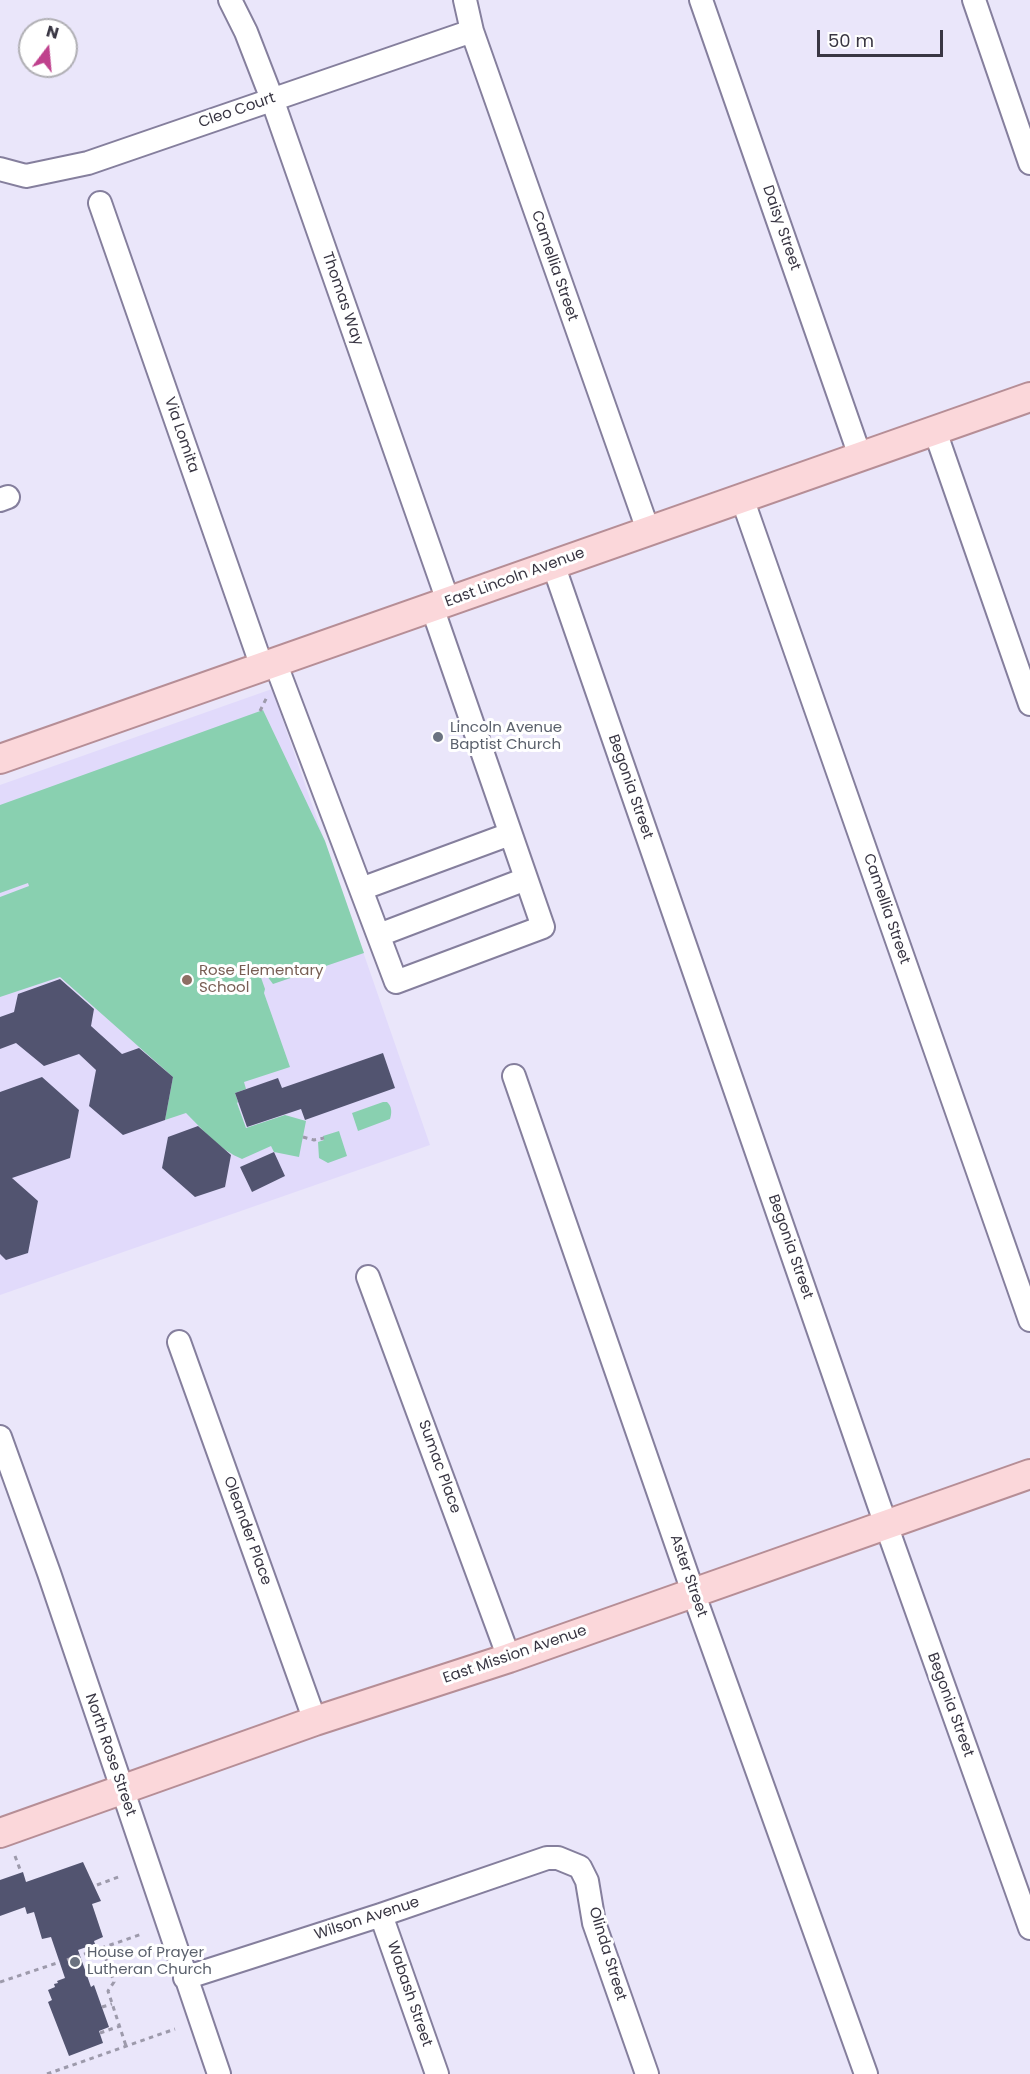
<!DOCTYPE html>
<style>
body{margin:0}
#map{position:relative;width:1030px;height:2074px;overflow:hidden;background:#eae6fa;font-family:Poppins,sans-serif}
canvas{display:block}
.north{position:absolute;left:18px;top:18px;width:60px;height:60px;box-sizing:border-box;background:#fff;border:2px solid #b0afb4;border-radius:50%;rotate:16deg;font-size:16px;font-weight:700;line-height:24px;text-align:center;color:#393643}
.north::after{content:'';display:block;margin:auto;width:21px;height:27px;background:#bf418d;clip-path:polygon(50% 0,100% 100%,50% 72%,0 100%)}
.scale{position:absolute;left:817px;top:30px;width:126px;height:27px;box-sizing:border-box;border:3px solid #393643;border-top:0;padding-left:8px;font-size:18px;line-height:21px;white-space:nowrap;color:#393643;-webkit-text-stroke:4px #fff;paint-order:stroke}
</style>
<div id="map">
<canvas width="1030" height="2074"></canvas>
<div class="north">N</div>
<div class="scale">50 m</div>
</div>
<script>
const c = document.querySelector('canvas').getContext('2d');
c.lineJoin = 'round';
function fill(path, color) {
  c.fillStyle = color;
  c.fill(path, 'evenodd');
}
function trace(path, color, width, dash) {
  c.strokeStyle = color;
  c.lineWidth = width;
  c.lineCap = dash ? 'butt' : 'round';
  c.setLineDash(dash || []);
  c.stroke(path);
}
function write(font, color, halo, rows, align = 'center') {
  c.font = font + ' Poppins,sans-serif';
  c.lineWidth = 6;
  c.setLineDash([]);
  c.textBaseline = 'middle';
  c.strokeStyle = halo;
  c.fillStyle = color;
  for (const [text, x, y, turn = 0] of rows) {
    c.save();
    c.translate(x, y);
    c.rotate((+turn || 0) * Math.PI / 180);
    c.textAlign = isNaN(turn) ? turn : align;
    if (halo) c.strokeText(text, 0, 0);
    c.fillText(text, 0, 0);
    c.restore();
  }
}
fill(new Path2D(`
 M272,689l158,456 -430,150v-510z`), '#e1dafb');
fill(new Path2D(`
 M263,710l62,131 39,112 -91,31 -12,-16 -3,1 7,20 -1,4 26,74 -46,15 2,7 -11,4 3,9 -1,1 9,25 39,-13 21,6 -7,36 -25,-5 -3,-6 -29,13c-22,-9 -39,-29 -56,-46l-21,7 8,-43 -113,-100 -60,20v-100l29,-11 -1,-3 -28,10v-88z
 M383,1102h4c5,4 5,11 3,17l-32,12 -6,-18z
 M339,1131l8,25 -19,7 -9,-5 -1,-16 6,-2 -1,-4z`), '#89d0b0');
fill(new Path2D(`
 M60,979l34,30 -3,17 31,28 17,-6 34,29 -8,43 -42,15 -34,-29 7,-36 -17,-16 -35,12 -28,-23 -16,6v-32l14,-5 4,-18z
 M383,1053l12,35 -90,32 -4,-11 -54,18 -12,-34 43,-15 4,10z
 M42,1077l37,33 -9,48 -58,20 26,23 -10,52 -22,7 -6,-6v-162z
 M198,1126l33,29 -6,32 -30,10 -33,-29 6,-31z
 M274,1152l11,24 -33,16 -12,-25z
 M83,1862l18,39 -9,3 11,33 -9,4 1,3 -17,6 13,37 3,-2 15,42 -10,4 4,12 -34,13 -21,-54 4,-2 -4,-10 7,-3 -1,-3 4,-1 -1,-2 8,-3 -14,-41 -9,2 -8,-27 -7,2 -2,-7 -25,9v-36l23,-8 3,10z`), '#525470');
const minor = new Path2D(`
 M230,0l16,32 26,67 176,502
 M465,0l7,31 176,499
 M701,0l159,456
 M974,0l56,163
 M0,169l26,7 62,-13 384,-132
 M100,203l162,464
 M935,431l95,273
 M742,498l288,822
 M0,500l8,-3
 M553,564l326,941 151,423
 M275,662l121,320 147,-55 -111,-320
 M361,889l149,-55
 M379,935l147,-56
 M514,1076l179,516 173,482
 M368,1277l141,381
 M179,1342l136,379
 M0,1437l49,136 170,501
 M381,1915l56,159
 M185,1978l196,-63 166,-57h11l22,9 7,14 7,42 53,151`);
const major = new Path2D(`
 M0,759l1030,-362
 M0,1833l315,-112 194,-63 521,-184`);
trace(minor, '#857f9d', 26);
trace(major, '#b68e96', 32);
trace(new Path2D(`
 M260,711l7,-14
 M303,1137l11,3 10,-2
 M15,1856l6,16
 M97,1885l24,-9
 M102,1948l12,34 -6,9 18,55
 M67,1960l75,-26
 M0,1982l60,-20
 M102,2007l10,-3
 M100,2033l20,-7
 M47,2074l128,-45`), '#9d9aab', 3, [4.5, 4.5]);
trace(minor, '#fff', 22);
trace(major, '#fbd7da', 28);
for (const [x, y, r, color] of [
 [438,737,6,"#6b7280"],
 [187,980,6,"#8d6e63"],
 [75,1962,6,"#6b7280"]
]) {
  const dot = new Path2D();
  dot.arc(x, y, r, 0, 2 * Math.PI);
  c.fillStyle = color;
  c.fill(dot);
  trace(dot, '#fff', 2);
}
write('15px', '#393643', '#fff', [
 ["Cleo Court",237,111,-19],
 ["Daisy Street",781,228,71],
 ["Camellia Street",554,266,71],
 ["Thomas Way",342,299,71],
 ["Via Lomita",181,435,71],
 ["East Lincoln Avenue",515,578,-20],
 ["Begonia Street",630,787,71],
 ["Camellia Street",886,909,71],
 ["Begonia Street",790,1247,71],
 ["Sumac Place",439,1467,70],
 ["Oleander Place",247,1531,70],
 ["Aster Street",688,1576,71],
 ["East Mission Avenue",515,1655,-19],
 ["Begonia Street",950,1705,70],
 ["North Rose Street",110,1755,71],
 ["Wilson Avenue",367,1919,-18],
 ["Olinda Street",607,1954,73],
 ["Wabash Street",409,1994,71]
]);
write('15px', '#5b616d', '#fff', [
 ["Lincoln Avenue",450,728],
 ["Baptist Church",450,745],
 ["House of Prayer",87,1953],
 ["Lutheran Church",87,1970]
], 'left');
write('15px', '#785e54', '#fff', [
 ["Rose Elementary",199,971],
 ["School",199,988]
], 'left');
</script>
